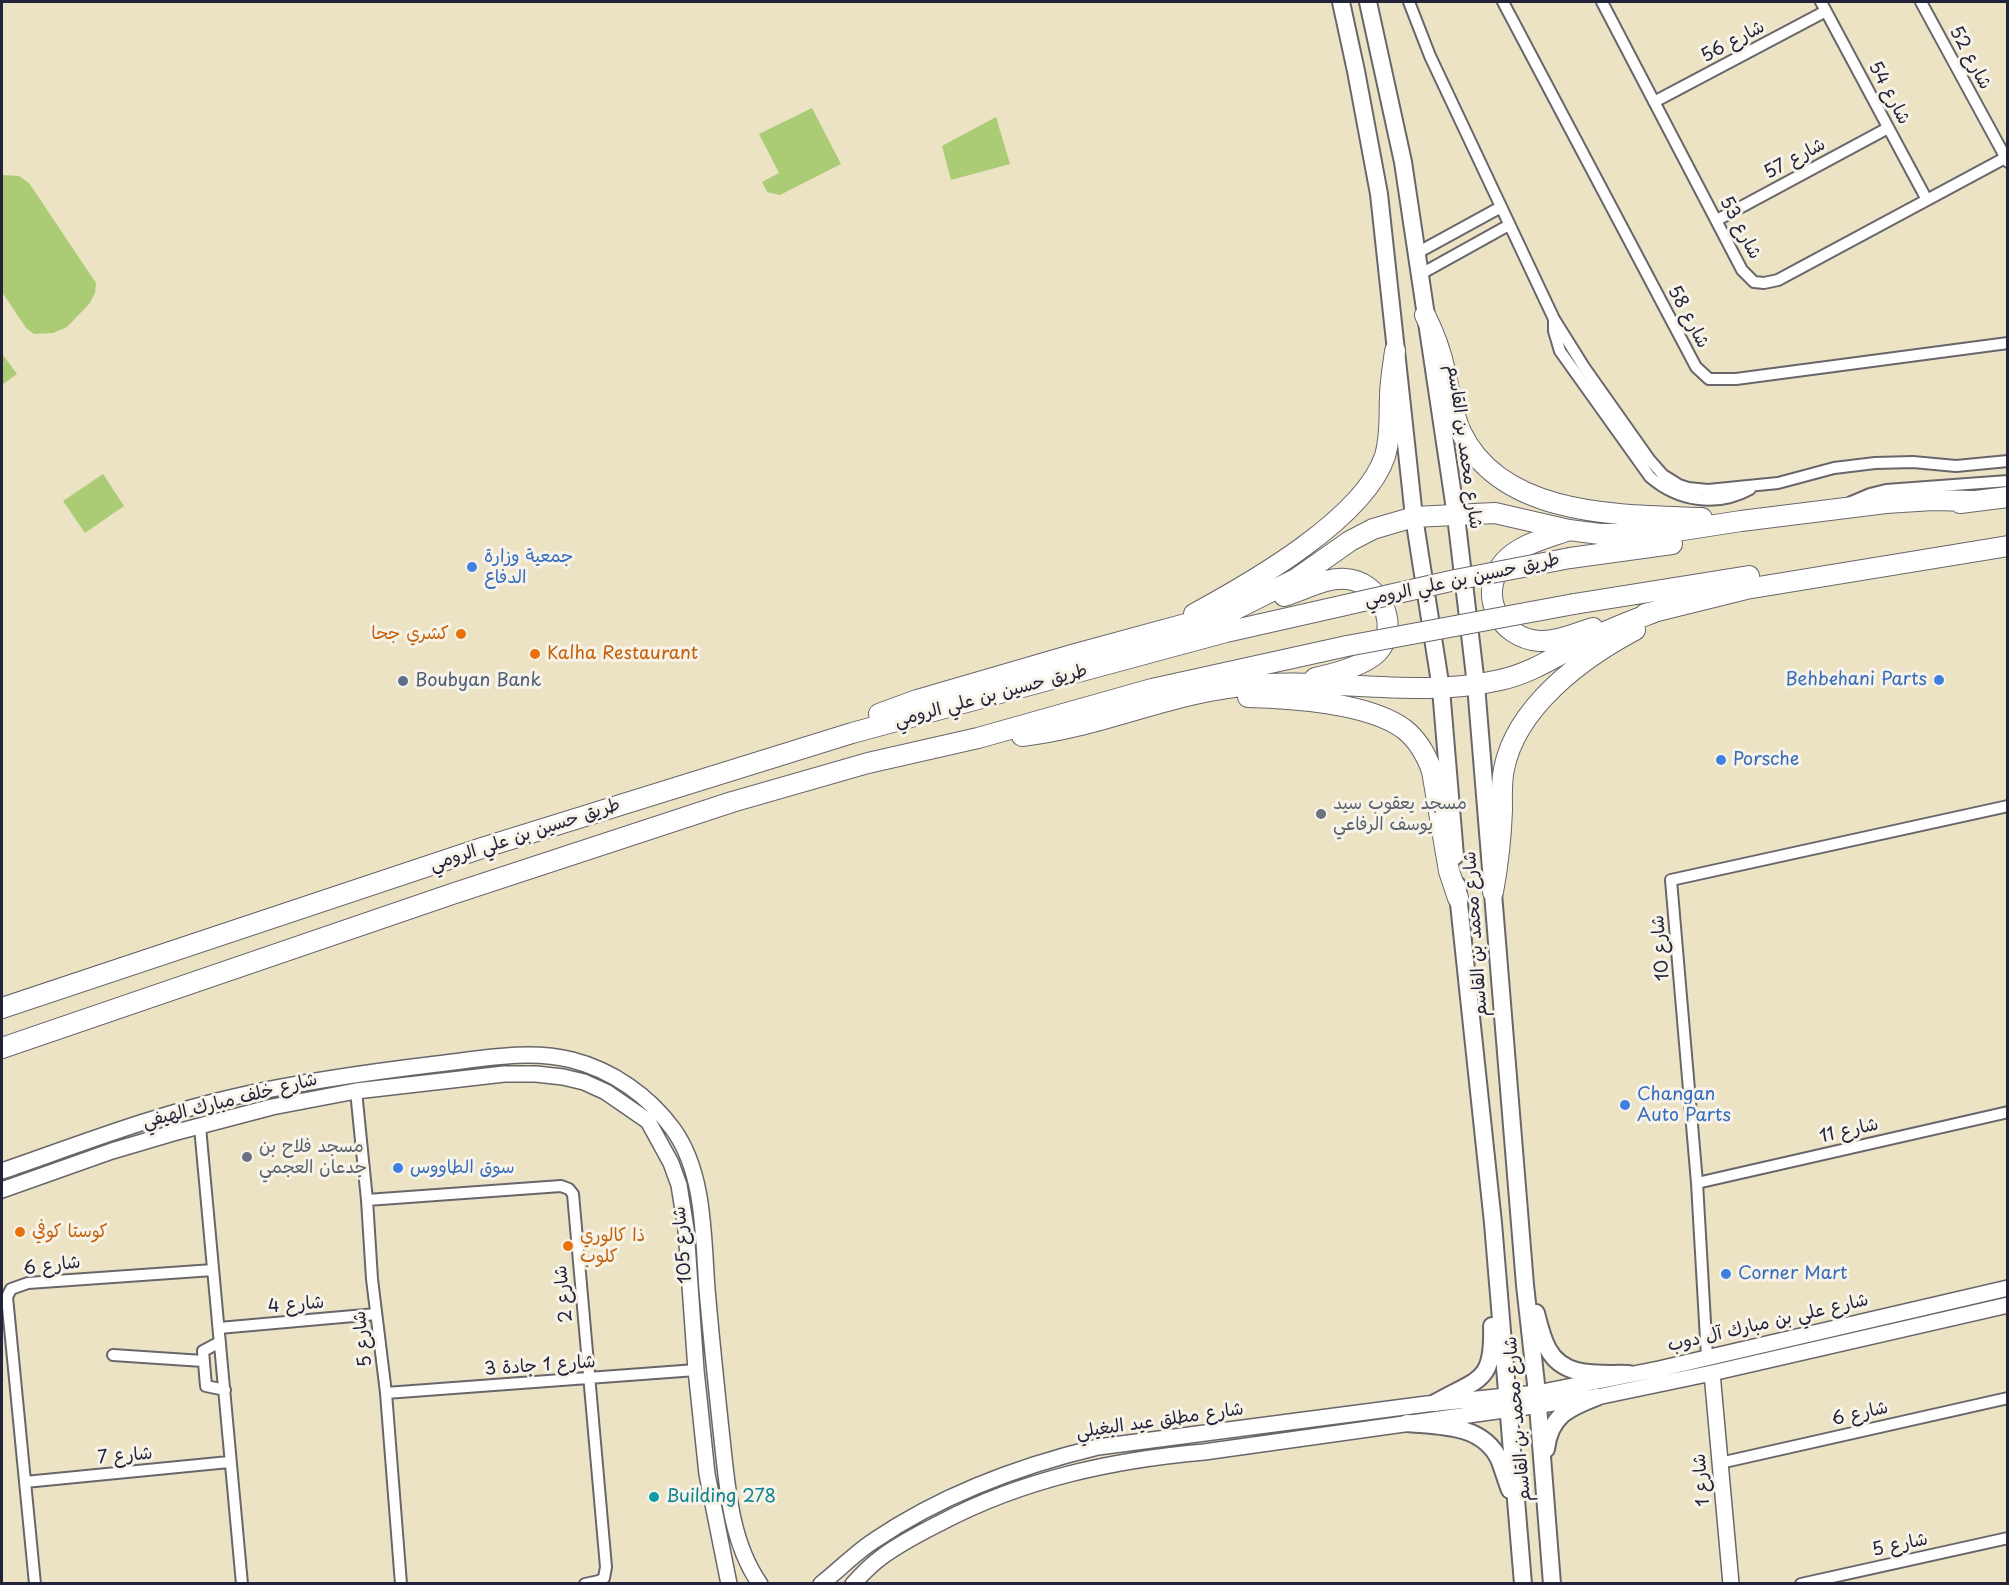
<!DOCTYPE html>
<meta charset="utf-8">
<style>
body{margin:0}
#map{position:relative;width:2009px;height:1585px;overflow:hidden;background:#ece3c5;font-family:"Playpen Sans",sans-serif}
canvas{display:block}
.frame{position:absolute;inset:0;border:3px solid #22223b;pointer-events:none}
</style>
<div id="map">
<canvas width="2009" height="1585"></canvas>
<div class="frame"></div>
</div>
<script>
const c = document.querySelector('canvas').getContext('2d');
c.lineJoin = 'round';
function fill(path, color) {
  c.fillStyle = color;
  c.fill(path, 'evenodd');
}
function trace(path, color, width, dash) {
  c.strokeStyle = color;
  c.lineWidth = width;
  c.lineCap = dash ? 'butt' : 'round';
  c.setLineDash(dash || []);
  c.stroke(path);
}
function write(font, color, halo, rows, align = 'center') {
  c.font = font + ' "Playpen Sans","Playpen Sans Arabic",sans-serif';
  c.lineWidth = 6;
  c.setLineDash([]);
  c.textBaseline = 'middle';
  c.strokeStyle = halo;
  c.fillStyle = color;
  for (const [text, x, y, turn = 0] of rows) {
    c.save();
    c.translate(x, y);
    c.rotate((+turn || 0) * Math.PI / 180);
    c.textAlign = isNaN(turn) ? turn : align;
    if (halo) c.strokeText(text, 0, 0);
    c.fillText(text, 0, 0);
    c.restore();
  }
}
fill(new Path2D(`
 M812,108l29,56 -61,31 -13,-3 -5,-10 17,-9 -20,-39z
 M996,117l14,47 -59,16 -9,-34z
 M2,175l17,1 10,7 67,100 -1,10 -5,10 -23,24 -14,6 -19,1 -8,-6 -24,-36z
 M3,355l14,19 -15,11v-29z
 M103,474l21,32 -39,27 -22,-32z`), '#abcb74');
const street = new Path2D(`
 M1409,2l21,54 124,263 30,48 65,92 14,16 16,10 9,3 20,2 70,-7 56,-15 41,-5 38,-1 43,4 52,-5
 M1503,2l193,365 13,12h27l272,-36
 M1602,2l140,268 12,12 10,1 14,-3 227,-122
 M1821,2l106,198
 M1921,2l87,160
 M1654,102l172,-91
 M1717,220l171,-92
 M1417,253l84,-46
 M1419,275l90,-50
 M1554,319v12l6,20 90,126c29,25 67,30 100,12
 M1851,502l19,-8 16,-4 122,-9
 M356,1091l11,109 5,79 14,114 15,191
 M200,1127l42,457
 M1697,1183l311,-71
 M367,1200l194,-14 8,3 4,5 33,373 -2,11 -5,3 -14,3
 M219,1328l157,-14
 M220,1342l-17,9 3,35 19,4
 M113,1355l90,6
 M1707,1357l-10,-174 -26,-303 337,-74
 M386,1393l310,-23
 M1720,1463l288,-65
 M25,1482l204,-20
 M35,1584l-28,-287 4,-8 17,-6 185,-13
 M1801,1584l207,-46`);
const secondary = new Path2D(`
 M2,1171c78,-27 155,-57 236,-75 66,-15 132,-24 199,-32 44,-5 92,-15 135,-4 40,10 77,36 101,69 32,44 30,108 34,160 4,47 9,94 14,141 6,51 8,110 39,154
 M2,1190l110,-39 61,-18 99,-26 84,-16 148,-17h32l27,3 21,5 22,10 42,29 23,42 8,22 7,44 10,141 11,104 22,110
 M1712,1373l19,211
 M821,1584c18,-14 35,-32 54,-44 68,-46 144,-74 223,-93l329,-43 110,-11 122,-24 349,-81
 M853,1584c9,-10 19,-20 30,-28 18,-13 39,-24 59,-34 82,-43 171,-62 262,-70l393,-55 115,-24 296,-68`);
const primary = new Path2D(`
 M1341,2l15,69 23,123 35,323 27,172 14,167
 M1368,2l35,160 53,354 20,169 49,600 12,108 15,191
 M1457,885l36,338 30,361
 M1536,1313c3,12 6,25 12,36 16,30 52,24 81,25
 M1435,1403c43,-25 59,-19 57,-77
 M1407,1423c33,3 75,1 92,36 4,10 7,21 11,31
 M1546,1449c4,-33 22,-41 51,-52`);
const highway = new Path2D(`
 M1425,315c9,18 16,36 20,56 5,21 7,42 16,61 41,86 162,83 241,86
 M1960,503l48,-6
 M1569,530c-22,8 -50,14 -66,33 -26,32 -3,75 36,78 18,1 37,-8 54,-13
 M1570,558l102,-14
 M1284,596c20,-6 42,-19 62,-17 32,2 53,42 35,69 -11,17 -48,26 -66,30
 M1574,604l175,-28
 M1194,614c57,-31 170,-95 191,-158 6,-20 4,-39 5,-59 0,-15 3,-30 5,-46
 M1645,614l101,-25 262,-43
 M1248,697c43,1 121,6 156,32 14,11 22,25 28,42l17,100 9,27
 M879,714l38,-14 158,-46 155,-42 66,-33 54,-38 23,-12 41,-12 81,-4 74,17 31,4h34l36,-2 71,-11 145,-18 47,-3 38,1
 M1022,736c73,-8 140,-40 212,-49 88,-12 179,13 266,-7 32,-7 58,-25 86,-39 23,-12 48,-21 71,-30
 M1493,892c5,-27 8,-54 9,-82 0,-14 -1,-27 2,-41 12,-62 78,-111 131,-139
 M2,1008l480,-160 370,-115 374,-101 115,-26
 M2,1048l450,-154 280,-92 136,-39 110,-25 174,-49 195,-43`);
trace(street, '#69666b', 14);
trace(secondary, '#69666b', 18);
trace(primary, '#69666b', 20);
trace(highway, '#69666b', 22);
trace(street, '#fff', 10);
trace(secondary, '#fff', 15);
trace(primary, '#fff', 16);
trace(highway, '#fff', 20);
const highwayBridge = new Path2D(`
 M1341,606l114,-26 115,-22
 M1347,646l227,-42`);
trace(highwayBridge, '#69666b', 22, []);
trace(highwayBridge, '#fff', 20);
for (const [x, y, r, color] of [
 [472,567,6,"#3f7fe0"],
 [461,634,6,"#e8710a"],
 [535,654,6,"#e8710a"],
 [1939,680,6,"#3f7fe0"],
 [403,681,6,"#5c6f8a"],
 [1721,760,6,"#3f7fe0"],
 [1321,814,6,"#6b7280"],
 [1625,1105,6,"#3f7fe0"],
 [247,1157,6,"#6b7280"],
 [398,1168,6,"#3f7fe0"],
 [20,1232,6,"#e8710a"],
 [568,1246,6,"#e8710a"],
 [1726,1274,6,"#3f7fe0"],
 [654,1497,6,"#0f9aa8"]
]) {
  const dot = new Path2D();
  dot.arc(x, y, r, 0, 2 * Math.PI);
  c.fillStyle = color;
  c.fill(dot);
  trace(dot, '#f7f3e8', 2);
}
write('18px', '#22223b', '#f7f3e8', [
 ["شارع 56",1733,42,-28],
 ["شارع 52",1970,58,62],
 ["شارع 54",1889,93,62],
 ["شارع 57",1795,159,-28],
 ["شارع 53",1740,228,62],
 ["شارع 58",1688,317,62],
 ["شارع محمد بن القاسم",1464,447,82],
 ["طريق حسين بن علي الرومي",1462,580,-12],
 ["طريق حسين بن علي الرومي",991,696,-15],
 ["طريق حسين بن علي الرومي",525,835,-18],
 ["شارع محمد بن القاسم",1476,934,-94],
 ["شارع 10",1661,948,-95],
 ["شارع خلف مبارك الهيفي",230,1101,-14],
 ["شارع 11",1849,1131,-13],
 ["شارع 105",683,1245,-95],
 ["شارع 6",52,1266,-7],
 ["شارع 2",564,1294,-96],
 ["شارع 4",296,1305,-5],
 ["شارع علي بن مبارك آل دوب",1768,1323,-13],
 ["شارع 5",363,1339,-97],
 ["شارع 1 جادة 3",540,1366,-4],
 ["شارع 6",1860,1414,-13],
 ["شارع محمد بن القاسم",1518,1419,-95],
 ["شارع مطلق عيد البغيلي",1160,1421,-8],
 ["شارع 7",125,1456,-5],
 ["شارع 1",1702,1480,-95],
 ["شارع 5",1900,1545,-12]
]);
write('18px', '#366cbe', '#f7f3e8', [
 ["جمعية وزارة",484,557],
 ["الدفاع",484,578],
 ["Behbehani Parts",1927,680,"right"],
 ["Porsche",1733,760],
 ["Changan",1637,1095],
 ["Auto Parts",1637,1116],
 ["سوق الطاووس",410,1168],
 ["Corner Mart",1738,1274]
], 'left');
write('18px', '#c56008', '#f7f3e8', [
 ["كشري جحا",449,634,"right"],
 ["Kalha Restaurant",547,654],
 ["كوستا كوفي",32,1232],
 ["ذا كالوري",580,1236],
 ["كلوب",580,1257]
], 'left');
write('18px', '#4e5e75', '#f7f3e8', [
 ["Boubyan Bank",415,681]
], 'left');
write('18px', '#5b616d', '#f7f3e8', [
 ["مسجد يعقوب سيد",1333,804],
 ["يوسف الرفاعي",1333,825],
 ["مسجد فلاح بن",259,1147],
 ["جدعان العجمي",259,1168]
], 'left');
write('18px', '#0d838f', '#f7f3e8', [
 ["Building 278",666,1497]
], 'left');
</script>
